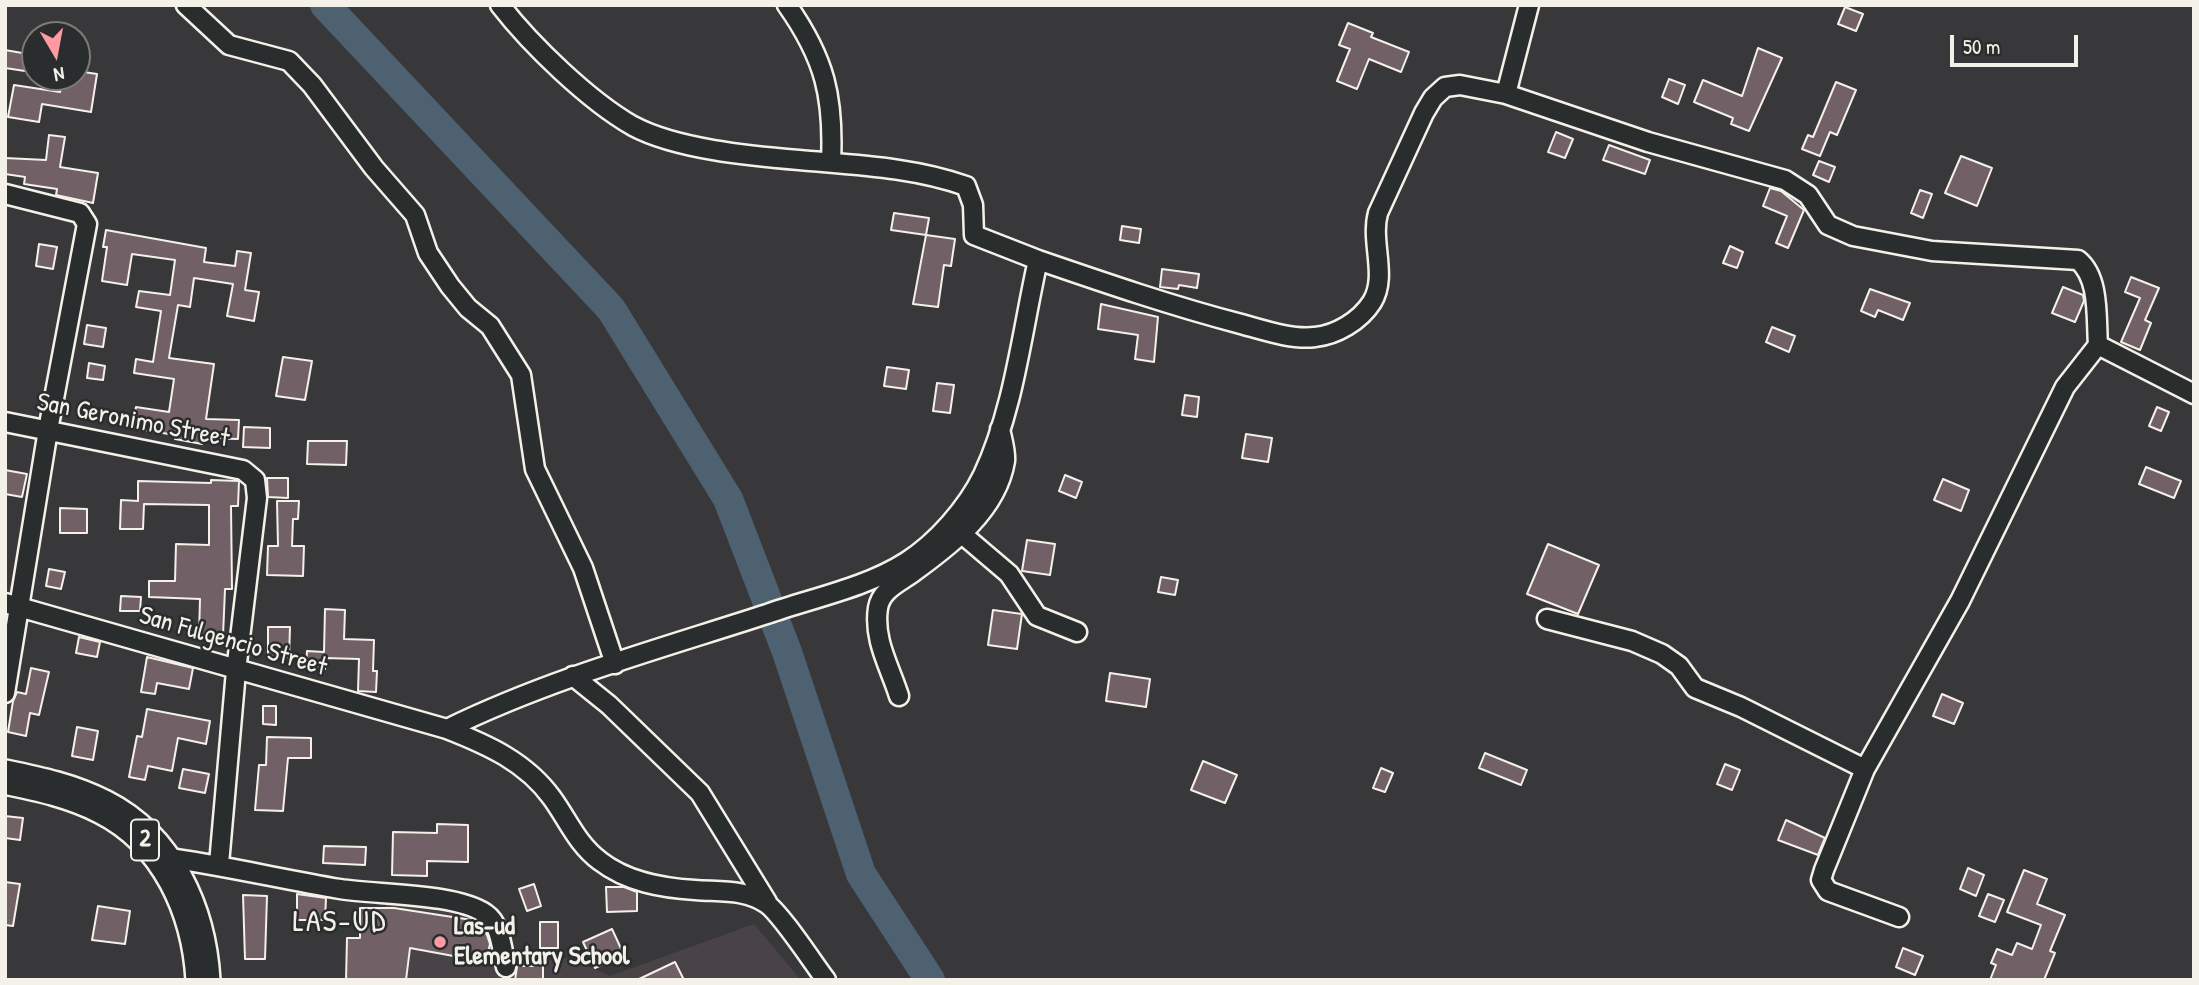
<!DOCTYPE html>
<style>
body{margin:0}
#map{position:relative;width:2199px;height:985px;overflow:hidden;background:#383739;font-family:"Patrick Hand",sans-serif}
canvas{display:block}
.frame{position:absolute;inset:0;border:7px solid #f4f1e8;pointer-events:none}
.north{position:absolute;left:21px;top:21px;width:70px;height:70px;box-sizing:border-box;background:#2a2d2e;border:2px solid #7b7b78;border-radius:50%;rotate:170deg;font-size:19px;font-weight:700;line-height:28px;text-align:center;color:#f4f1e8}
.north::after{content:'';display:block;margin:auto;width:24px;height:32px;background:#ff9aa2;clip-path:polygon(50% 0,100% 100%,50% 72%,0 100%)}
.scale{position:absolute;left:1950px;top:35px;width:128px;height:32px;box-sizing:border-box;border:4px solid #f4f1e8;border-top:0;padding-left:9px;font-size:21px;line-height:24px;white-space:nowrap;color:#f4f1e8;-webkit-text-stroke:5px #2a2d2e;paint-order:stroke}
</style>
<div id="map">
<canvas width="2199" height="985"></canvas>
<div class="frame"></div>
<div class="north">N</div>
<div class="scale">50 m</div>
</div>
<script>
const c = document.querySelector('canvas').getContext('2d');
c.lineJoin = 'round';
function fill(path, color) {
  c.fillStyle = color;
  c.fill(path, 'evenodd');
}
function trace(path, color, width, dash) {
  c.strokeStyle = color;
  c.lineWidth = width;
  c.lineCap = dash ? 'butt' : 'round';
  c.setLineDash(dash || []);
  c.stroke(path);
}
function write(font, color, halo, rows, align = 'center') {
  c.font = font + ' "Patrick Hand",sans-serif';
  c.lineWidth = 5;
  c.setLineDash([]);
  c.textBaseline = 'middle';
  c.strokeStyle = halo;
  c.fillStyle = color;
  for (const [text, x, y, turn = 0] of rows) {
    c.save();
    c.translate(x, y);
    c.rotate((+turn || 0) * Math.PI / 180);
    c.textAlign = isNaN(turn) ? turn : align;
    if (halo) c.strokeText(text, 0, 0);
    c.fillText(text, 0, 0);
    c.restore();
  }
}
fill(new Path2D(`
 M386,901l53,3 53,16 9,44 69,-6 40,18 144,-52 47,56h-420z`), '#494347');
trace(new Path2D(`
 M325,5l286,304 117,190 59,153 74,222 69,106`), '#4d6170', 30);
const building = new Path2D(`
 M1845,7l18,7 -7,17 -18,-7z
 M1348,23l25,10 -2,4 38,15 -8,20 -32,-13 -12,30 -20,-8 13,-32 -11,-4z
 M1758,48l24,10 -33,73 -18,-7 2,-6 -39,-16 9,-22 39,16z
 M5,50l23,4 -3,17 -20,-3z
 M77,71l20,3 -6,38 -49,-8 -3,18 -31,-5 6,-32 46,7 2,-15h15z
 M1669,79l16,6 -7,19 -16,-7z
 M1836,82l20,8 -19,45 -7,-3 -10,24 -18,-7 6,-14 5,2z
 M1556,132l17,7 -8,19 -17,-6z
 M49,135l16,2 -5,30 38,6 -5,30 -37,-8 1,-6 -33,-5 1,-7 -20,-3v-16l41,2z
 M1609,145l41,15 -5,14 -42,-14z
 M1961,156l31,12 -15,38 -32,-13z
 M1819,161l16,6 -6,15 -16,-7z
 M1770,188l11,3 23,19 -16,38 -12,-5 11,-27 -24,-10z
 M1920,190l12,4 -9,24 -12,-5z
 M894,213l35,5 -3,17 -35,-5z
 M1122,226l19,3 -2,14 -19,-3z
 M106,230l100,18 -2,14 31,4 2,-15 14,2 -6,37 14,2 -5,29 -27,-5 6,-32 -39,-6 -4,29 -12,-2 -9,53 45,6 -8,55 33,1 -1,19 -35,-1 -1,6 -27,-5v-4l-43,-7 4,-21 33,5 5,-33 -40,-6 2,-14 17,3 8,-51 -25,-4 3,-16 31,4 5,-35 -43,-6 -5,31 -25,-4 5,-34h-4z
 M926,235l29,4 -4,27 -7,-1 -6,42 -25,-3z
 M39,244l18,3 -4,22 -17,-3z
 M1730,246l13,6 -6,16 -14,-5z
 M1162,269l37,5 -2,14 -18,-3 -1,4 -18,-2z
 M2131,277l28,11 -14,32 6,3 -11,27 -19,-8 19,-44 -15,-6z
 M2063,287l20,8 1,6 -9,21 -23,-9z
 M1870,289l40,14 -7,17 -25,-10 -3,7 -14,-6z
 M1101,304l57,13 -4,45 -19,-3 3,-24 -40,-6z
 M87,325l19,3 -3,19 -19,-3z
 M1772,327l23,9 -6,16 -23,-10z
 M283,357l29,4 -7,39 -29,-4z
 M89,363l16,3 -2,14 -16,-2z
 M887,367l22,3 -3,19 -22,-3z
 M937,383l17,2 -4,28 -17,-2z
 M1185,395l14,2 -2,20 -15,-2z
 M2157,407l12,5 -8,19 -12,-5z
 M244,427l26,1v20l-27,-1z
 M1246,434l26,4 -4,24 -26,-4z
 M308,441h39l-1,24 -39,-1z
 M2146,467l35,14 -7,17 -35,-14z
 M5,470l22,4 -5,23 -17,-3z
 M1065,475l17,7 -6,16 -17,-7z
 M267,478h21v20l-20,-1z
 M1943,479l26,11 -8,21 -27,-11z
 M211,480l28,1 -1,25h-7l1,83h-7l-2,47h-24l1,-37 -51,-2v-16h26l1,-37 33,1v-40l-65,-1 -1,25h-23l1,-29 17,1v-20l73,2z
 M277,501h22l-1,18h-5l-1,27h12l-1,30 -36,-1 1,-29h10z
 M60,508l27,1v24h-27z
 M1027,540l28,4 -5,31 -28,-4z
 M1548,544l51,21 -21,49 -51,-20z
 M49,569l16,3 -4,17 -15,-3z
 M1161,577l17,3 -3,15 -17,-3z
 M121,596l20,1 -1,14h-20z
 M325,609l20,1 -1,29 30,1 -1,31h4l-1,21 -18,-1 1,-32 -34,-1v11l-19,-1 1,-17 17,1z
 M993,610l29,4 -5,35 -29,-4z
 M268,627h22l-1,31h-21z
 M79,637l21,5 -3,15 -21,-4z
 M147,657l46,11 -4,21 -32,-6 -2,11 -14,-2z
 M31,668l18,4 -10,43 -9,-2 -4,23 -18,-4 5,-31 4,-9 9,2z
 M1110,673l40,6 -4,28 -40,-6z
 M1942,694l21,9 -9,21 -21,-8z
 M263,706h13v19l-13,-1z
 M147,709l63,12 -4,23 -28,-6 -6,33 -24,-5 -3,14 -16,-3 8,-41 5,1z
 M77,727l21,4 -5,29 -21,-4z
 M267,737l44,1v20h-23l-5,53 -28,-1 4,-45h7z
 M1485,753l42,17 -6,15 -42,-17z
 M1203,761l34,14 -12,28 -34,-13z
 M1725,764l15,6 -8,20 -15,-6z
 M1381,768l12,5 -8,19 -12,-4z
 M183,769l26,5 -4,19 -26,-5z
 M5,816l18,2 -3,22 -15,-2z
 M1786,820l39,18 -7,17 -40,-15z
 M437,824l31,1v37l-41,-1v15l-35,-1 1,-43 44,1z
 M324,846l42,1 -1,18 -42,-2z
 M1968,868l16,7 -8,21 -16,-7z
 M2024,870l23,9 -10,25 28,11 -15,36 5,2 -11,27h-54l6,-15 -5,-2 6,-14 15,6 5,-12 15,6 9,-24 -34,-13z
 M5,882l15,2 -7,42 -8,-1z
 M534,884l7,22 -14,5 -8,-22z
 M606,887h18l13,5v19l-30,1z
 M297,894l29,4 -1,22h-28z
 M1988,894l16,6 -9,22 -16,-6z
 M243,895l24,1 -2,63h-20z
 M98,906l32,5 -5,33 -33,-4z
 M360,908h34l78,12 10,6 5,9 3,9 -4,18 -76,-14 -4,32h-60l1,-42h13z
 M540,922h18v26h-18z
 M612,929l12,26 -29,13 -12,-26z
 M1903,948l20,8 -8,19 -19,-8z
 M675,962l9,18h-47z
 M517,966h26v14h-28z`);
fill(building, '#726067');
trace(building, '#f4f1e8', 2);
const street = new Path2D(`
 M186,5l43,40 60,16 23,24 62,83 41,47 13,38 22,33 18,22 22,18 31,49 14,94 48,99 32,96
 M500,5c31,40 89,96 133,121 43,23 117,30 166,34 55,5 114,7 167,26l7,19 1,30 64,25
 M787,5c38,54 47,92 44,157
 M1506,94l23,-89
 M5,194l75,19 7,11 -39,206 -43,263
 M5,422l238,48 12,10 2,18 -21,173 -17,193
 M962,534l47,40 28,42 40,16
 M5,603l442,126c41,16 79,33 105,69 16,22 25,46 48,63 27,21 62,27 95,29 25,2 51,-1 72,14 15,11 46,59 59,76
 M1547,619l85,22 30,13 17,12 16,22 46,19 124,62
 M573,676l36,29 91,88 67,109
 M899,696c-9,-29 -26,-56 -21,-88 3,-19 23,-26 37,-37 37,-27 82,-61 90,-110 1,-10 -3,-22 -5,-32
 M447,729c102,-50 212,-80 320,-115 45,-16 98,-26 139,-52 30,-19 61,-54 77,-87 31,-66 39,-144 55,-215 67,23 134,46 203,64 22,6 51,16 74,13 21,-2 45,-16 57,-35 16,-26 -2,-60 6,-89l46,-100 9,-15 12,-11 15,-2 46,9 142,48 137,38 23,15 20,30 25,11 79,15 146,9c22,18 18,58 20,85l96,49
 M162,857c60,8 118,22 178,32 38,6 116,4 146,25 15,10 16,37 20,53
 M1899,917l-71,-26 -7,-11 3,-10 41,-101 95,-168 105,-214 33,-42`);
const highway = new Path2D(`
 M5,777c34,7 67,14 98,30 65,33 96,104 100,173`);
trace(street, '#f4f1e8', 23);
trace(highway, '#f4f1e8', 38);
trace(street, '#2a2d2e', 18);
trace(highway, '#2a2d2e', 33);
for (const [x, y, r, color] of [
 [440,942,7,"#ff9aa2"]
]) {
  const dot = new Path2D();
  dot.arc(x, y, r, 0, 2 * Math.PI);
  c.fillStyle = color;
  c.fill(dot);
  trace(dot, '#2a2d2e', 2.5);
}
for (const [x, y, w] of [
 [145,840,28]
]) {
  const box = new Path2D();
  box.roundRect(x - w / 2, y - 20.5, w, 41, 5);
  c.fillStyle = '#2a2d2e';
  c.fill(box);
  trace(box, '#f4f1e8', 2);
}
write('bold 24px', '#f4f1e8', null, [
 ["2",145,840]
]);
write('26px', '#f4f1e8', '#2a2d2e', [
 ["San Geronimo Street",133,421,11],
 ["San Fulgencio Street",233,642,16]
]);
write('bold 26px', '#f4f1e8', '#2a2d2e', [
 ["Las-ud",454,927],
 ["Elementary School",454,957]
], 'left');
c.letterSpacing = '2px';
write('30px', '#f4f1e8', '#2a2d2e', [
 ["LAS-UD",340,923]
]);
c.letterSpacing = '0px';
</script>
